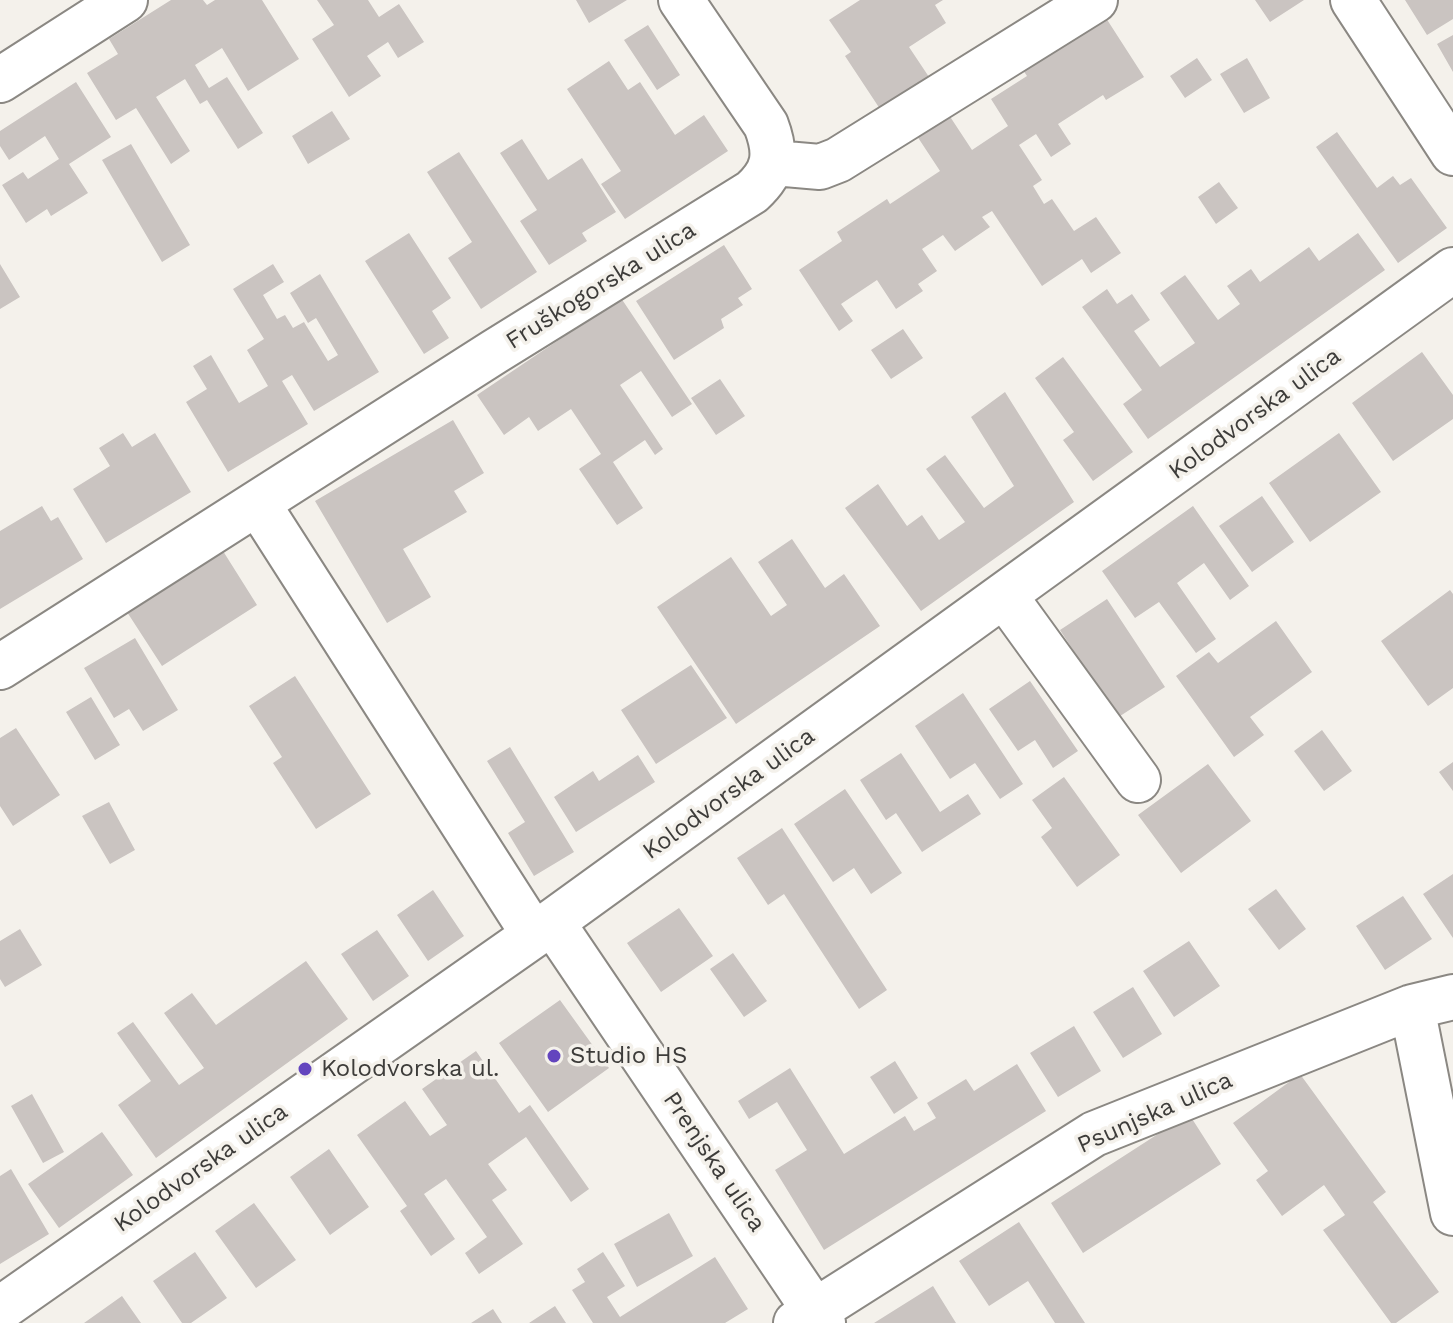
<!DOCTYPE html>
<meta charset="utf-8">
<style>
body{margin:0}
canvas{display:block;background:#f4f1eb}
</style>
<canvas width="1453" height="1323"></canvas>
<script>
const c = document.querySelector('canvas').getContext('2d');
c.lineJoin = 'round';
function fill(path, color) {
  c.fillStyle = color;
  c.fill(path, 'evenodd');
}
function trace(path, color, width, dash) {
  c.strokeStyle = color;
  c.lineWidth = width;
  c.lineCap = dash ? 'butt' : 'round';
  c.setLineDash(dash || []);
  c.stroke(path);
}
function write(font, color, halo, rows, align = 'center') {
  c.font = font + ' "Work Sans",sans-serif';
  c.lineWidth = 7;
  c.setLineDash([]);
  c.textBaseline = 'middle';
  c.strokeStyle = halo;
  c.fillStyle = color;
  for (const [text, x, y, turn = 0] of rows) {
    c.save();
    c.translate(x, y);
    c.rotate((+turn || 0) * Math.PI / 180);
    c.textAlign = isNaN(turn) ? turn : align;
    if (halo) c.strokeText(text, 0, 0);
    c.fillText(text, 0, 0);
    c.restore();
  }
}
fill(new Path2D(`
 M171,0h32l4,5 8,-5h47l37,59 -51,32 -26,-43 -27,17 14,23 18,-11 36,56 -25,16 -31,-49 -7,4 -15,-25 -29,18 34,54 -19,13 -35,-56 -20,12 -29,-47 31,-19 -9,-15z
 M317,0h51l11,17 20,-13 25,38 -26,16 -10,-16 -21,14 14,20 -32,21 -37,-58 22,-14z
 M576,0h51l-38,23z
 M860,0h83l-8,5 11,18 -37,24 22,33 -49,32 -37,-56 6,-4 -22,-32z
 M1255,0h49l-34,22z
 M1405,0h48v19l-26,16z
 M1106,18l38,59 -38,23 -3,-5 -45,29 13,20 -20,13 -15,-23 -17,11 23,35 -9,6 11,18 8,-5 22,32 22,-14 25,36 -30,20 -9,-14 -40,27 -50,-75 -10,6 8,10 -35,24 -12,-16 -21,14 15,22 -19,13 5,7 -27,18 -19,-29 -36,24 12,17 -14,10 -40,-61 43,-29 -5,-9 50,-33 3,5 50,-33 -25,-38 32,-21 25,38 36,-24 -17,-27 36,-23 -4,-6z
 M648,25l32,50 -23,15 -33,-50z
 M1453,35v37l-16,-28z
 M1197,58l15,22 -27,18 -15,-22z
 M1247,58l23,40 -26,15 -24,-39z
 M609,61l19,29 12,-8 35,53 29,-20 24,36 -103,68 -24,-35 20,-13 -54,-82z
 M76,82l35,55 -42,27 19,29 -37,23 -4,-7 -21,14 -24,-38 21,-13 5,7 31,-20 -14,-23 -36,24 -9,-14v-15z
 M332,111l18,28 -42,25 -16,-28z
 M1337,132l40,56 16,-12 7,9 11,-7 36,50 -49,35 -82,-116z
 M522,139l26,41 34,-22 34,54 -34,21 5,8 -38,24 -29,-44 17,-11 -37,-57z
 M131,144l59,101 -28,17 -60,-102z
 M459,152l78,120 -56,37 -33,-51 24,-16 -45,-70z
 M1219,182l19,26 -22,16 -18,-27z
 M409,233l42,65 -19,13 17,27 -25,16 -59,-93z
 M1358,233l27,37 -237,169 -25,-35 19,-14 -60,-83 25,-18 10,15 15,-10 18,26 -16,11 26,36 35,-24 -35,-50 25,-18 33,45 22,-16 -13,-18 24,-17 9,13 49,-35 10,14z
 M724,245l28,44 -14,9 5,7 -22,14 3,9 -50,32 -38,-59z
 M0,264l20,33 -20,12z
 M273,264l11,18 -21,13 14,24 8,-4 8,13 11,-6 24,39 10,-6 -22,-37 -8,5 -18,-30 30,-19 59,98 -65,39 -22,-36 -10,6 26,43 -80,48 -42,-70 21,-13 -14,-23 18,-11 28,48 29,-17 -21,-36 17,-11 -31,-50z
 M621,298l71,106 -20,13 -31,-46 -21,14 43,64 -8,6 -10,-15 -32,22 30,46 -26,17 -38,-56 22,-15 -30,-45 -33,22 -9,-14 -25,18 -27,-40z
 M903,329l20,29 -32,21 -20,-29z
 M1422,352l31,43v24l-60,42 -41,-58z
 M1063,357l70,95 -40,29 -30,-41 11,-8 -39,-54z
 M720,379l25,37 -29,19 -25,-37z
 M1005,392l69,110 -153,109 -76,-103 33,-24 29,42 15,-11 17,25 26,-18 -39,-53 19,-14 39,53 30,-22 -43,-69z
 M453,420l31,53 -30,18 13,21 -64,37 28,48 -44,26 -72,-122z
 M123,433l9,14 23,-14 36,59 -85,51 -33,-54 37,-23 -11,-18z
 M1339,433l42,59 -71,50 -41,-59z
 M1262,496l32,46 -42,30 -33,-46z
 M42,506l9,15 7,-4 25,42 -83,50v-78z
 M1193,506l56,80 -19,14 -26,-37 -27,20 39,56 -20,14 -37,-51 -24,16 -33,-47z
 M792,539l33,49 19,-14 36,52 -144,98 -79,-117 74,-50 40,59 16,-11 -29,-43z
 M223,551l34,54 -95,61 -35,-54z
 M1450,590l3,4v94l-25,18 -47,-65z
 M1107,599l58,88 -48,31 -57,-88z
 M1276,621l36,51 -62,45 14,18 -30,22 -58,-81 33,-24 9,11z
 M135,638l43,72 -35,21 -14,-22 -15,9 -30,-50z
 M691,665l36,53 -71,46 -35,-54z
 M295,676l76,118 -55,35 -43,-66 9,-6 -33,-51z
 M1030,681l48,70 -25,17 -18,-28 -17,11 -29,-42z
 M963,693l60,91 -23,15 -25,-36 -25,16 -35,-53z
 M91,697l29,48 -25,15 -29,-48z
 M16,728l44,67 -47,31 -13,-20v-68z
 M1322,730l30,41 -28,20 -30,-40z
 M510,747l64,105 -40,24 -26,-43 17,-11 -38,-61z
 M901,753l39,59 28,-18 13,20 -59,38 -26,-39 -10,7 -26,-40z
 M638,755l17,27 -79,50 -22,-35 39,-26 6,10z
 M1453,762v29l-14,-19z
 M1208,764l43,57 -70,52 -43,-58z
 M1064,777l56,78 -43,32 -36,-50 11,-9 -20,-28z
 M845,789l57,84 -31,21 -17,-26 -21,14 -39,-58z
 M109,802l26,48 -25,14 -28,-48z
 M782,828l105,162 -28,19 -75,-115 -16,11 -31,-47z
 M1453,874v64l-30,-44z
 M1276,889l30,40 -27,21 -31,-41z
 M433,890l31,46 -36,25 -31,-46z
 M1403,896l29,43 -47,31 -29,-44z
 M679,908l34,48 -52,36 -34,-49z
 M20,929l22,36 -37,22 -5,-8v-38z
 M377,930l32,46 -36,25 -32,-47z
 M1189,941l31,45 -46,31 -31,-46z
 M733,953l34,48 -23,16 -34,-48z
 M306,961l42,58 -192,139 -38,-53 33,-24 -34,-48 16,-11 46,63 25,-17 -40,-55 28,-20 24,32z
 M1133,987l29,47 -39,24 -30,-46z
 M560,1000l49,68 -61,44 -49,-69z
 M1074,1026l27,45 -43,26 -28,-44z
 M476,1051l43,62 11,-8 59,84 -18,13 -45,-65 -38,27 19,26 -15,10 31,44 -44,30 -14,-21 22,-16 -41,-58 -22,15 31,45 -24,17 -31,-45 7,-5 -50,-71 48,-34 25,35 17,-11 -25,-36z
 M895,1061l23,37 -24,16 -24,-37z
 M1017,1064l29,47 -222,139 -49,-80 32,-20 -30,-48 -28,17 -11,-18 52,-33 54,86 61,-38 9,15 22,-13 -9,-15 39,-24 8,12z
 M1300,1074l86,118 -13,10 66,90 -43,31h-5l-68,-93 22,-15 -21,-30 -42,31 -26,-36 12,-9 -35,-48z
 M32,1094l32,58 -21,11 -32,-57z
 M1189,1114l32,50 -138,89 -32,-50z
 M102,1132l31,43 -74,53 -31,-44z
 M329,1149l40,58 -39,28 -40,-58z
 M11,1169l38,65 -49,30v-88z
 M254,1203l42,57 -40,28 -41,-57z
 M669,1213l24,43 -56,31 -23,-43z
 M1019,1222l66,101h-30l-27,-42 -39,25 -30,-45z
 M195,1252l32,46 -36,25h-9l-29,-42z
 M603,1252l22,34 -18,11 13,20 95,-60 33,52 -23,14h-132l-21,-33 13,-8 -8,-13z
 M933,1286l23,37h-82z
 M122,1296l19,27h-57z
 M555,1306l11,17h-37z
 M493,1309l9,14h-31z`), '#cac4c1');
const minor = new Path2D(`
 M1353,0l100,153
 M0,80l125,-80
 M774,163l46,4 18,-7 257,-160
 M258,504l276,431
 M1004,595l134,185
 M0,667l494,-315 258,-160c23,-21 25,-38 14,-67l-85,-125
 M552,922l271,401
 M1412,1007l41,206
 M0,1309l534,-374 919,-665
 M796,1323l298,-189 318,-127 41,-10`);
trace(minor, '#8b8883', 48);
trace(minor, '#fff', 44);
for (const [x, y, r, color] of [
 [554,1056,8,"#6345be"],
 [305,1069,8,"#6345be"]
]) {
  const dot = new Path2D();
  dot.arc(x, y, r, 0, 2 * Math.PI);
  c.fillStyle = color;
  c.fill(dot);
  trace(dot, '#f4f1eb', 3);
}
write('24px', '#3d3c3a', '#f4f1eb', [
 ["Fruškogorska ulica",601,286,-32],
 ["Kolodvorska ulica",1255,414,-36],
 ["Kolodvorska ulica",729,794,-36],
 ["Psunjska ulica",1155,1113,-24],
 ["Prenjska ulica",714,1162,56],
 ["Kolodvorska ulica",201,1168,-35]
]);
write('24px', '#3d3c3a', '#f4f1eb', [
 ["Studio HS",570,1056],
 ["Kolodvorska ul.",321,1069]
], 'left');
</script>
